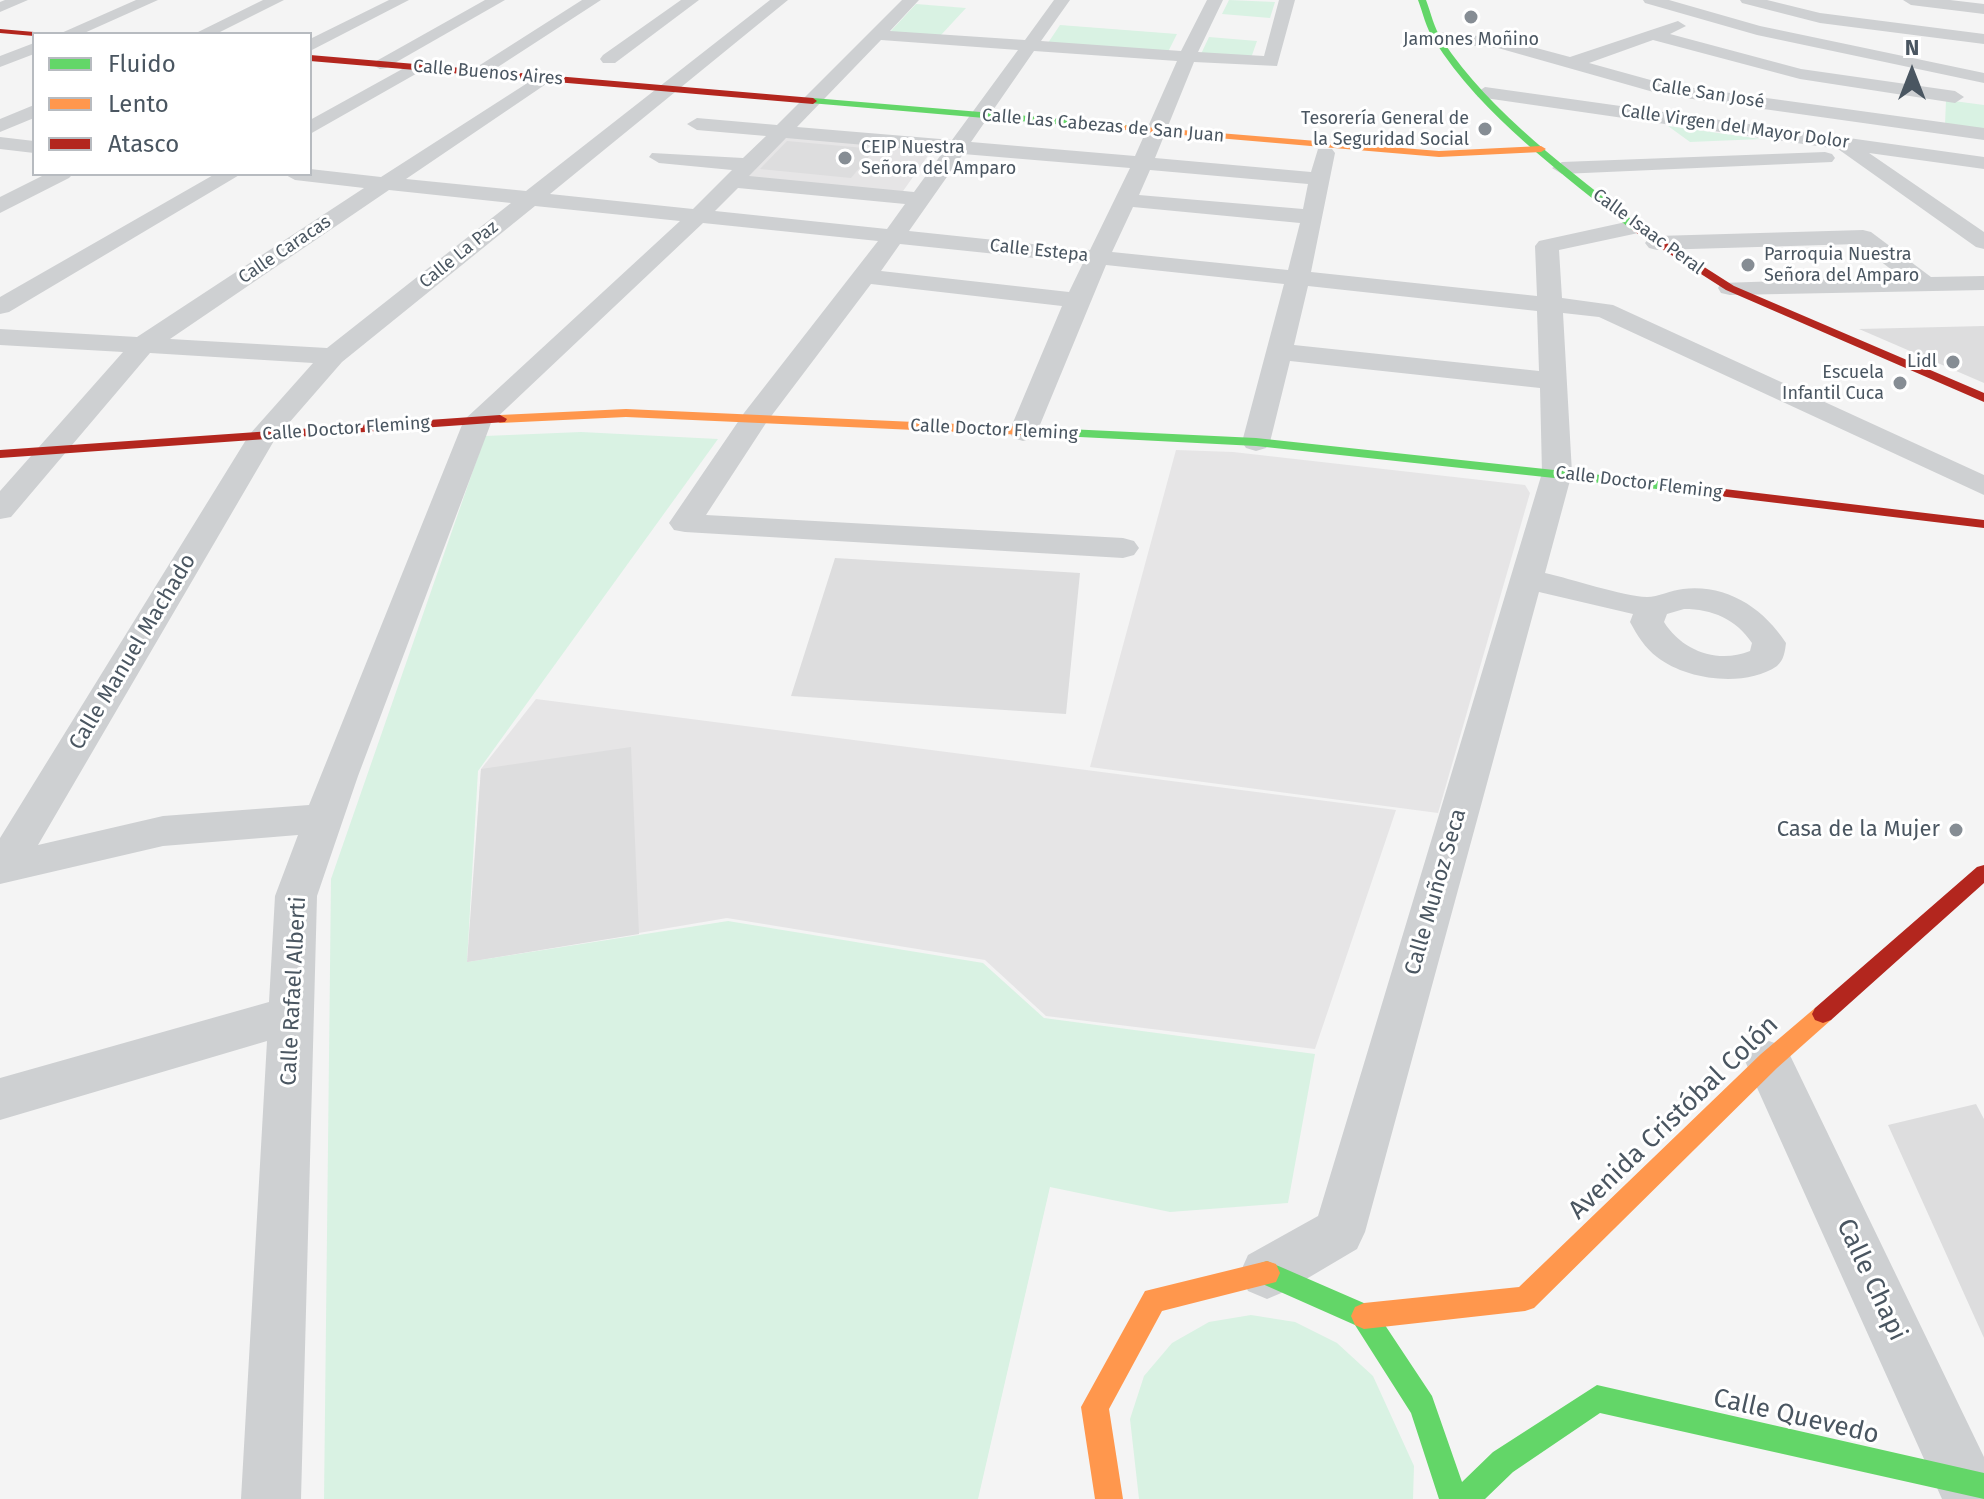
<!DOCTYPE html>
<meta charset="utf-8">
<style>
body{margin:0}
#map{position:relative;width:1984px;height:1499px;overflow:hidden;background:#f4f4f4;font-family:"Fira Sans",sans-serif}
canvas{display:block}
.legend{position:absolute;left:32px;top:32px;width:280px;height:144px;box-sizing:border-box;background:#fff;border:2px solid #b7bbc0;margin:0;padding:10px 14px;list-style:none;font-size:24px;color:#4a5661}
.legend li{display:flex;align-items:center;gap:16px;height:40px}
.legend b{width:40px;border:2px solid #b7bbc0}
.north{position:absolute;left:1872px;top:32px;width:80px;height:80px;-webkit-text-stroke:6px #fff;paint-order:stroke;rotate:0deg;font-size:22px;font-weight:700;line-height:32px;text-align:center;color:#4a5661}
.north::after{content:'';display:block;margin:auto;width:28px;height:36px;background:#4a5661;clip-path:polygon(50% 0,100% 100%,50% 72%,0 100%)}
</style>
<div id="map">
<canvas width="1984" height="1499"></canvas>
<ul class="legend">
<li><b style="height:10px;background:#63d668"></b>Fluido</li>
<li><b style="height:10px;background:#ff974d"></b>Lento</li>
<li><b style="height:10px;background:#b3261e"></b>Atasco</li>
</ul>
<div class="north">N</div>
</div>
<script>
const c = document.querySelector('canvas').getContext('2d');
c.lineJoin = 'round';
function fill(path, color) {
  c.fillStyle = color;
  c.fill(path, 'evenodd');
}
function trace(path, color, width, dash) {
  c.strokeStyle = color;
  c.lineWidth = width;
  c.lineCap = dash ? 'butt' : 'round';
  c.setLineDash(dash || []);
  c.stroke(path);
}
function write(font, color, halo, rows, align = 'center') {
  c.font = font + ' "Fira Sans",sans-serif';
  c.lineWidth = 6;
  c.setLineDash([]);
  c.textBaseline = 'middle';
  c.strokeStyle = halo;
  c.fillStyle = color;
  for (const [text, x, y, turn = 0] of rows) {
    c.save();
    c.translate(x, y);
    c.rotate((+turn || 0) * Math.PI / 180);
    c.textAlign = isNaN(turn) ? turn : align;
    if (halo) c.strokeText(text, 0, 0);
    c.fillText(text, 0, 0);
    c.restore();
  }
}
fill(new Path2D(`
 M786,134l148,13 -33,47 -156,-15z
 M1176,450l57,2 292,33 5,8 -92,320 -348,-46z
 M536,699l860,111 -81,239 -269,-33 -61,-56 -258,-42 -259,44 13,-193z`), '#e6e5e6');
fill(new Path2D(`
 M1229,0l46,2 -5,16 -48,-4z
 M916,4l50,4 -25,27 -51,-3z
 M1060,25l117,9 -9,18 -120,-9z
 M1209,37l48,4 -6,17 -50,-4z
 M1946,100l38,5v26l-39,-6z
 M1668,126l93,13 -71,3z
 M581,432l137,7 -240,332 -11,191 261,-41 255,42 61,55 271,36 -27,149 -118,9 -120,-25 -72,312h-654l7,-620 154,-443z
 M1251,1315l44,7 42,21 36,33 41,90 -1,33h-274l-9,-80 14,-43 28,-33 37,-21z`), '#d9f2e3');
fill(new Path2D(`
 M787,141l88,8 -24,29 -91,-9z
 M1984,326v57l-125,-54z
 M835,558l245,15 -14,141 -275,-18z
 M631,747l8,187 -172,28 14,-193z
 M1976,1104l8,15v219l-96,-213z`), '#ddddde');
fill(new Path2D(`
 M5,0h23l-28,12v-10z
 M136,0h22l-76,34h-23z
 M263,0h21l-68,34h-22z
 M389,0h20l-99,51v-12z
 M485,0h20l-119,68 -6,1 -9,-5z
 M582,0h19l-117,76 -6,1 -9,-5z
 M681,0h18l-84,63h-12l-3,-4 3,-4z
 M770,0h18l-238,194 143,15 39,-39 -73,-7 -10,-6 3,-4 91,5 23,-22 -69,-6 -10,-6 10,-6 80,7 125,-125h17l-29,31 135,9 29,-40h16l-29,41 140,10 26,-51h16l-25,52 66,4 15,-56h16l-18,66 -83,-4 -39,96 156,14 7,-23h14l3,4 -24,119 226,24 -2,-50 4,-5 96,-21 8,2 3,5 -3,5 -84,18 3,48 51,7 371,170v20l-385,-178 -36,-4 9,160 -27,100c27,6 77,23 102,24 11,0 24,-7 36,-8 44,-5 80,19 103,54 -1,8 -2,17 -9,23 -32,22 -91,14 -120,-9 -12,-9 -20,-22 -27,-35l3,-8 -94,-22 -174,640 -8,17 -71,42 -19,8 -19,-8 -8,-18 8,-18 70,-39 224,-743 -2,-85 -250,-27 -20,81 -4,6 -10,3 -10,-3 -4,-6 42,-158 -178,-19 -69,167 -4,6 -10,3 -10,-3 -4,-6 53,-126 -191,-22 -105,139 -60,92 417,23 11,3 5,7 -5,7 -11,3 -438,-26 -11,-2 -5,-7 75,-110 134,-172 -175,-18 -212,200 -133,353 -41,120 -16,603h-60l26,-458 -267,79v-42l269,-76 6,-106 23,-61 -135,11 -163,38v-46l249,-403 64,-72 -163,-10 -139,164 -11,2v-28l123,-139 -123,-7v-16l137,8 227,-149 -69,-8 -11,-6h26v-5l71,8 162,-104 9,5 -3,4 -143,97 120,12zM881,40l137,10 -66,90 -155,-13zM1034,51l143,10 -42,95 -164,-14zM786,138l157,14 -29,40 -165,-16zM963,154l167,14 -40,82 -181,-19zM1150,170l158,14 -5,25 -164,-14zM738,188l167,16 -18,25 -172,-18zM389,190l122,13 -184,145 -157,-9zM535,206l145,15 -216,199 -155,385 -146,11 -125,29 237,-406 67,-77zM1133,207l167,16 -12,47 -176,-18zM900,244l183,19 -14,29 -188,-21zM1308,286l229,25 2,60 -245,-26zM1684,609c28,0 52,10 68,34l-2,8c-32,13 -68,0 -86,-29l3,-8z
 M1643,0h26l91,26 224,47v10l-227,-48 -112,-32z
 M1740,0h27l53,13 164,21v10l-164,-21 -78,-20z
 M1903,0h47l34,4v10l-73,-9z
 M1678,21l8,5 -16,8 131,35 154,22 9,6 -9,6 -155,-24 -147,-39 -64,23 76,21 319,44v12l-320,-45 -166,-47 -62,-6 -8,-5 8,-5 63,6 71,19z
 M34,43v11l-34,13v-11z
 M415,62l6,1 3,4 -3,4 -111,63v-14z
 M1485,87l499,70v12l-115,-16 115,79v17l-8,-2 -138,-98 -360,-52 -2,-4z
 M34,105v13l-34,14v-13z
 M0,137l34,4v12l-34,-4z
 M1825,152l7,2 3,4 -3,4 -270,12 -10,-6 10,-6z
 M46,174h27l-4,4 -69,35v-16z
 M215,174h26l-232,138 -9,2v-17z
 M1863,230l8,2 60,45 53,-1v14l-254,5 -9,-2 -3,-5 3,-5 180,-6 -43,-33 -201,6 -8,-2 -4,-5 4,-5 8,-2z
 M1769,1041l17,6 198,410v42h-42l-197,-438 7,-14z`), '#ced0d2');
fill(new Path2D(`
 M1418,0h8c5,13 8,28 16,40 50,75 129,131 198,186v4h-8c-69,-56 -150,-114 -198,-190 -8,-12 -11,-27 -16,-40z
 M813,98l311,26 5,3 -5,3 -314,-27z
 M1026,427l230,11 410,44 7,4 -7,4 -410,-44 -235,-12v-6z
 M1267,1261l106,46 59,89 30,86 31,-30 104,-67 387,88v26l-384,-86 -87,59 -28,27h-46l-28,-86 -56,-88 -97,-43 -4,-9 4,-9z`), '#63d668');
fill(new Path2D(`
 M1121,125l318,26 102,-5 5,3 -5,3 -102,5 -315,-27z
 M626,409l400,18 7,4 -7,4 -400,-18 -126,6 -7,-4 7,-4z
 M1823,1005l8,3 3,6 -3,6 -54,48 -243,240 -9,3 -161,18 -9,-4 -4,-9 4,-9 9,-4 155,-16 242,-233 54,-46z
 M1267,1261l9,3 4,9 -4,9 -114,29 -53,98 14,90h-28l-14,-92 64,-116z`), '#ff974d');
fill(new Path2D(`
 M0,29l34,3 4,2 -4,2 -34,-3z
 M310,55l503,43 4,3 -4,3 -503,-43z
 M1632,226h8l94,60 250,107v9l-258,-112 -94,-60z
 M500,415l7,4 -2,3 -505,36v-8z
 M1666,482l318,38v8l-323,-39 -2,-3z
 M1984,865v18l-153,137 -8,3 -8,-3 -3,-6 3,-6 162,-141z`), '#b3261e');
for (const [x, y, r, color] of [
 [1471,17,8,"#868d94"],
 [1485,129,8,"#868d94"],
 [845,158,8,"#868d94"],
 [1748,265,8,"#868d94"],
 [1953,362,8,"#868d94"],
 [1900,383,8,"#868d94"],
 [1956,830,8,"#868d94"]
]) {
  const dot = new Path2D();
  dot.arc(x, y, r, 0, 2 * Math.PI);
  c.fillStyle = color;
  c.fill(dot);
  trace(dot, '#fff', 3);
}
write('18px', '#4a5661', '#fff', [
 ["Jamones Moñino",1471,40,"center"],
 ["Tesorería General de",1469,119],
 ["la Seguridad Social",1469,140],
 ["CEIP Nuestra",861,148,"left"],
 ["Señora del Amparo",861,169,"left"],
 ["Parroquia Nuestra",1764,255,"left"],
 ["Señora del Amparo",1764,276,"left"],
 ["Lidl",1937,362],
 ["Escuela",1884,373],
 ["Infantil Cuca",1884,394]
], 'right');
write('18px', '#4a5661', '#fff', [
 ["Calle Buenos Aires",488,73,5],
 ["Calle San José",1708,94,9],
 ["Calle Las Cabezas de San Juan",1103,126,5],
 ["Calle Virgen del Mayor Dolor",1735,127,8],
 ["Calle Isaac Peral",1648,232,36],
 ["Calle Caracas",285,250,-34],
 ["Calle Estepa",1039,251,6],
 ["Calle La Paz",459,255,-39],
 ["Calle Doctor Fleming",346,429,-4],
 ["Calle Doctor Fleming",994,430,3],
 ["Calle Doctor Fleming",1639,483,7]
]);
write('22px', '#4a5661', '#fff', [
 ["Calle Manuel Machado",133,652,-59],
 ["Calle Muñoz Seca",1436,892,-74],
 ["Calle Rafael Alberti",294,991,-87]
]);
write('22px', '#4a5661', '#fff', [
 ["Casa de la Mujer",1940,830]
], 'right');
write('26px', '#4a5661', '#fff', [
 ["Avenida Cristóbal Colón",1674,1118,-44],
 ["Calle Chapi",1871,1280,65],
 ["Calle Quevedo",1796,1417,13]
]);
</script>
